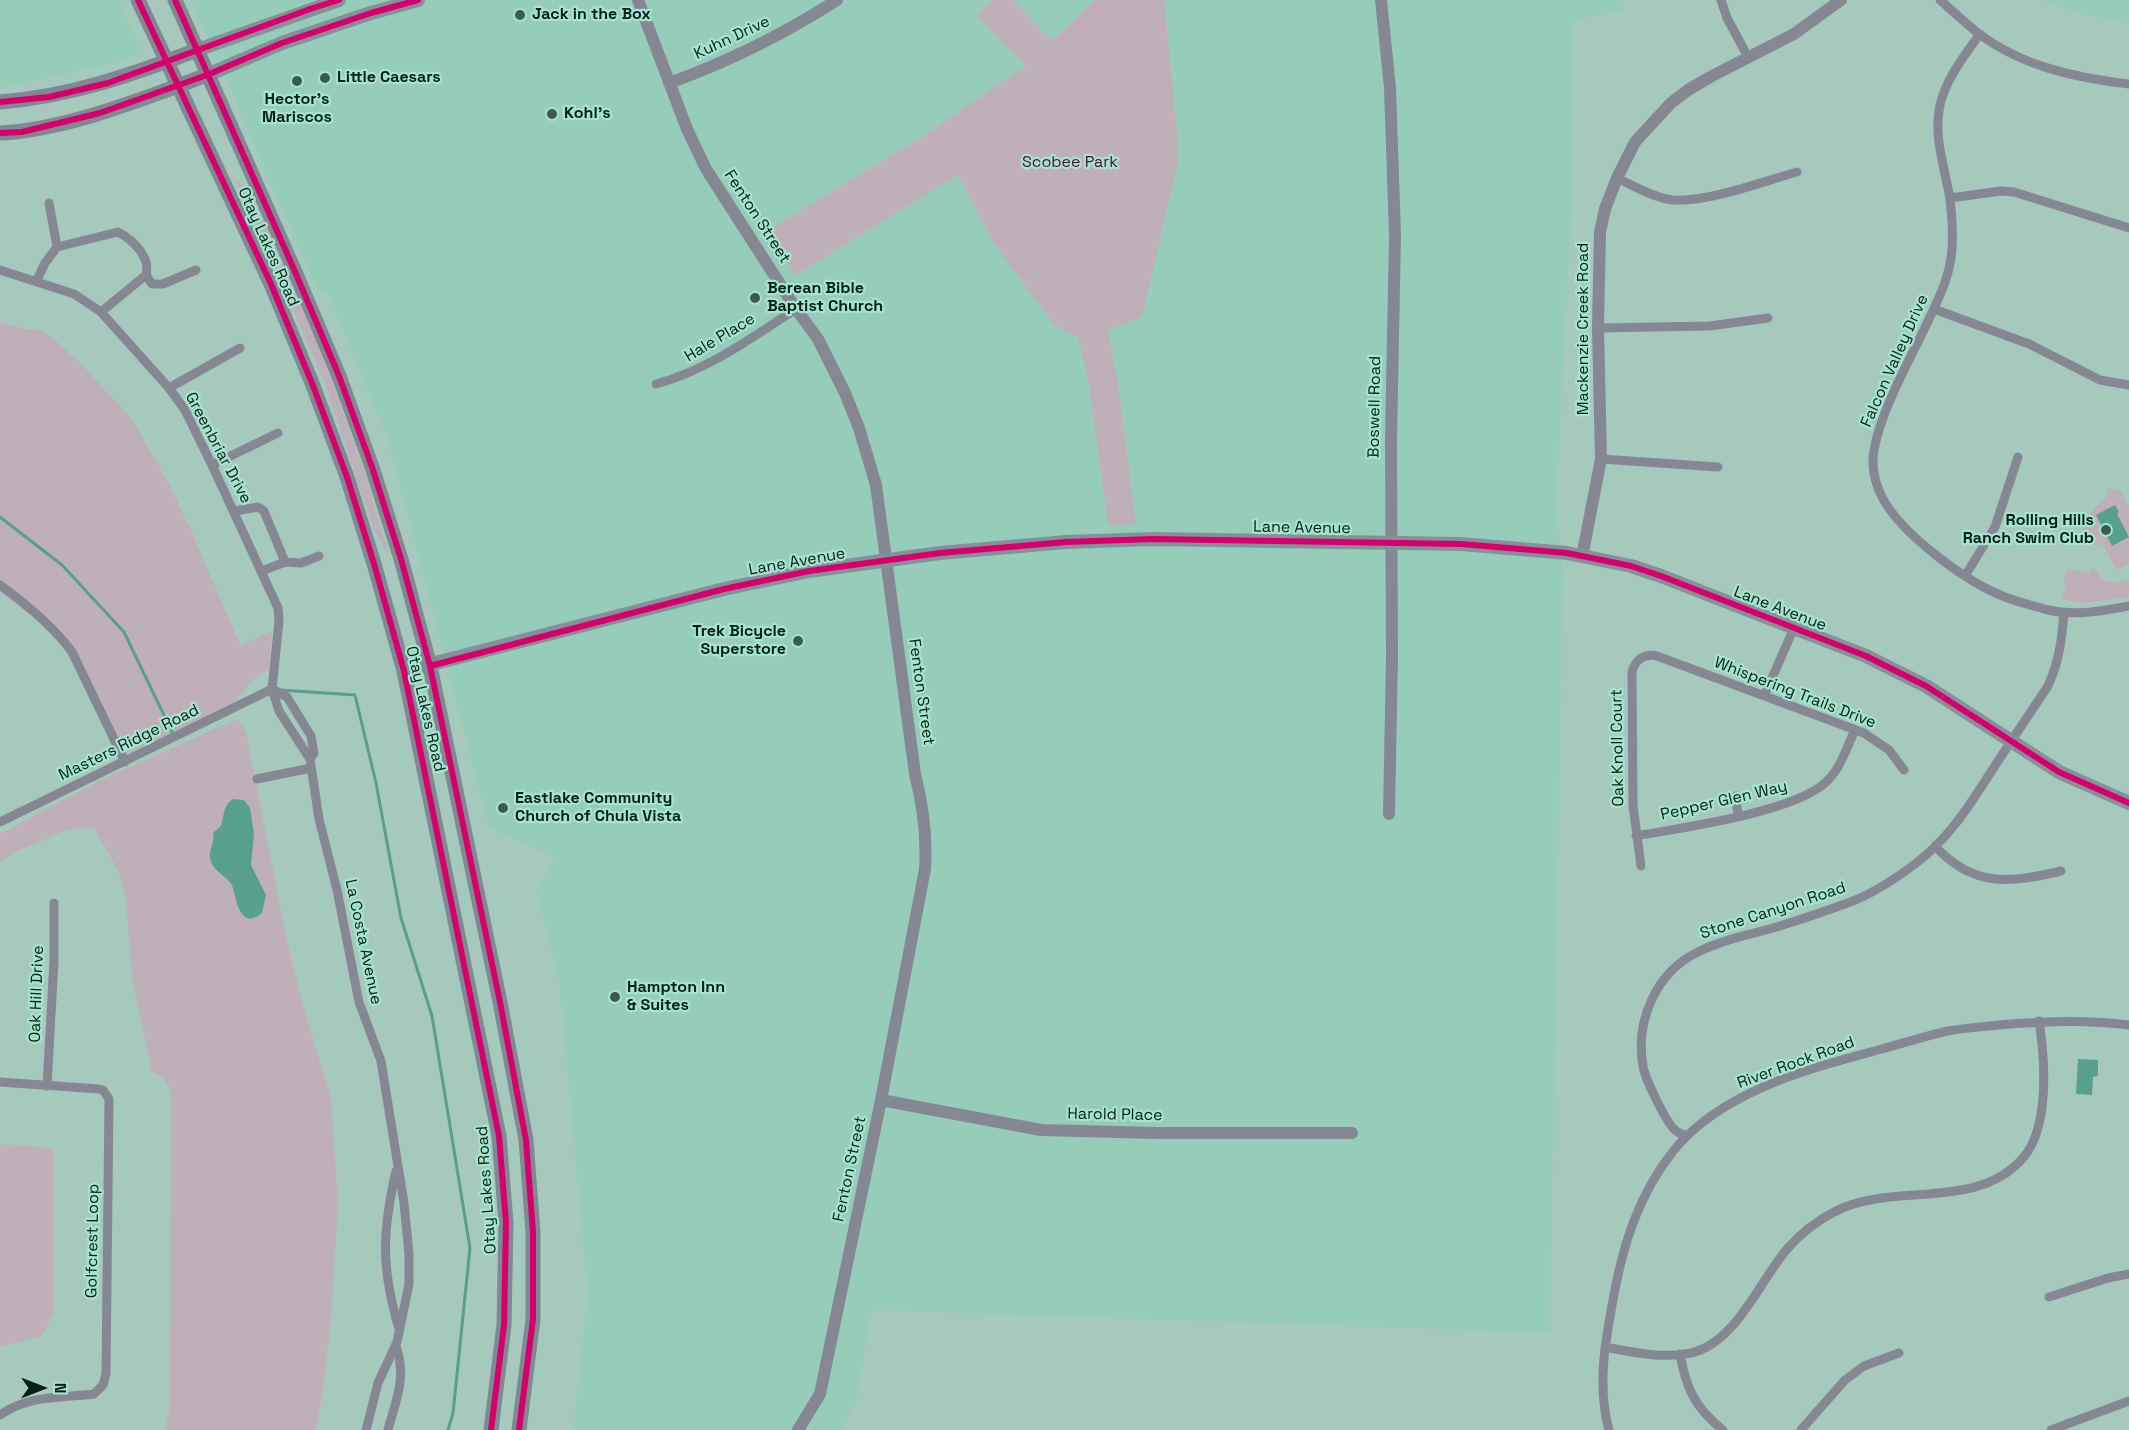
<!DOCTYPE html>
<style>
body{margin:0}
#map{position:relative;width:2129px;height:1430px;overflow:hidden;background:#a6c9bd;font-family:"Space Grotesk",sans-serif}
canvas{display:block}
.north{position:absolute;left:12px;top:1358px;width:60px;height:60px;-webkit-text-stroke:4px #a5e4ce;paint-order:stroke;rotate:90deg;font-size:16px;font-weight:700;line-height:24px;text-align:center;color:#051f17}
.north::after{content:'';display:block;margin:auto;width:21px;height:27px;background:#051f17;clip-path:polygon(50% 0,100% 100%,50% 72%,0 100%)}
</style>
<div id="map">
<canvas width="2129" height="1430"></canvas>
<div class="north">N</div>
</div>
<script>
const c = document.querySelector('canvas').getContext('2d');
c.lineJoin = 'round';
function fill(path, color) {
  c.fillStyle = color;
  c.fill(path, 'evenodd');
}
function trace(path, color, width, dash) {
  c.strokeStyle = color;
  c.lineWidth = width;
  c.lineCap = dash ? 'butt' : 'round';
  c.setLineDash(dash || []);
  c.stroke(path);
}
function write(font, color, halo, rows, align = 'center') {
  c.font = font + ' "Space Grotesk",sans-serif';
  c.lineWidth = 4.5;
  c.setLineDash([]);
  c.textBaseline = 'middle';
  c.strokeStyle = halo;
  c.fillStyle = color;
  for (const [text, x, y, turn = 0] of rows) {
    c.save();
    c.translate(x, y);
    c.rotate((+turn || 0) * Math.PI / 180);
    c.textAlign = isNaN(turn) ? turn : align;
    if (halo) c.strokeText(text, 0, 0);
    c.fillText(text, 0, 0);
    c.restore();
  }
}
fill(new Path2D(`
 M0,0h119l22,52 -22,10 -119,26z
 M191,0h1431l1,10 -50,11 -2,195 -15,289 7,66 -13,762 -678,-23 -17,95 -14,25h-268l15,-136 -29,-314 -22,-86 17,-37 -65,-29 -101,-389 -61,-148 -8,3z
 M2042,0h87v23l-47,-9z`), '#96cdba');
fill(new Path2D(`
 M992,0h21l39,41 43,-41h69l13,131 1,32 -36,154 -34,13 10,52 18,142 -28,1 -19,-140 -11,-48 -23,-11 -63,-85 -34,-66 -164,101 -26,-46 155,-94 103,-70 -50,-50z
 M233,174l22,28 39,87 36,87 33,92 27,91 -15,-27 -52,-154z
 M0,322l25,7 16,1 13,9 25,23 53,57 38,67 23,49 47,110 32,-14 -3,39 -11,5 -23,26 -61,36 -26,6 -23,12 -44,-84 -30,-43 -28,-18 -23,-18z
 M2108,488l13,4 8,15v57l-13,6 -12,-24 -7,-2 -5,1 -7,-6 -3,-13 14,-20 10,-8z
 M2093,568l3,2 7,10 11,3 15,-3v17l-42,6 -27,-4 7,-12 -3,-5 2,-11 3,-2 20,4z
 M237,719l9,13 42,214 17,67 26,85 7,107 -7,113 -7,66 -8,46h-151l5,-24 1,-311c-2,-12 -7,-19 -19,-23l-20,-94 -6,-79 -8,-29 -24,-42 -25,1 -54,23 -15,10v-28l99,-53z
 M0,1144l53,4v164l-11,24 -42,11z`), '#bfafb8');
fill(new Path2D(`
 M2115,505l4,7 -2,2 12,23 -17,9 -16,-31z
 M233,799l11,1 6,8 4,26 -3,31 15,30 -4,18c-22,19 -26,-15 -30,-28 -7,-11 -24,-16 -22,-32 1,-7 5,-13 3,-20l8,-7c3,-10 2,-21 12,-27z
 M2078,1059l20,1v16l-5,1 -1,18 -16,-1z`), '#57a08b');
trace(new Path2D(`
 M0,517l62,48 62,67 49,102
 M280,690l75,5 21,88 25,135 31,98 38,232 -17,165 -5,17`), '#57a08b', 3);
trace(new Path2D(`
 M1721,0l6,18 21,39
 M1940,0c13,11 25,23 38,33 43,33 98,45 151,51
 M1980,34c-16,22 -34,45 -40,71 -7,32 5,63 10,94 2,18 4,40 1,59 -3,21 -12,40 -21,59 -18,39 -49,92 -56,133 -3,17 1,34 9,49 20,36 83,83 122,98 13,5 29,9 43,13 27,6 55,1 81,-4
 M1617,178c17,8 37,20 56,22 37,2 88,-18 124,-28
 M1950,198l51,-7 13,1 115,36
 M49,203l8,44
 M0,270l74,24 27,18 68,76 16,22 27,55 66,143 1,13 -7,68 7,22 31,48 4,-6 -3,-17 -24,-39 -15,-8
 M146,275l6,9h11l33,-14
 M36,282l9,-19 12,-16 61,-15c15,8 33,25 28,43l-45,37
 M1934,309l95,35 71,36 29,5
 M1598,328l112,-2 58,-8
 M656,384c52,-14 95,-46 140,-75
 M169,388l71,-40
 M1601,459l117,8
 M212,465l66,-32
 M235,511l23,-4 6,4 21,51
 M262,571l23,-9 16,1 18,-7
 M1965,576l30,-49 23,-70
 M0,585c26,19 53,41 72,67l53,110
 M1764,696l30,-68
 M310,759l9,60 18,71 22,112 22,59 23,142 5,51v30l-12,58 -19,41 -12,47
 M257,779l54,-11
 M1736,796l2,20
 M0,822l272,-133
 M1636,836c45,-8 159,-24 190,-54 15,-14 20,-33 29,-52
 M1935,846c38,42 76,37 126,25
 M1641,866l-8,-60 -1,-134c3,-12 12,-19 25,-16l207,77 25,17 15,20
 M0,1082l99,7 4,1 6,9 -3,275 -3,11 -9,9c-33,4 -66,1 -94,21
 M47,1086l7,-125v-58
 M1687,1136c-3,-1 -9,-3 -12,-6 -9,-8 -30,-51 -32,-64 -8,-45 13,-94 55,-114 26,-13 55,-18 82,-26 25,-8 49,-16 73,-25 20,-8 46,-25 62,-37 38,-28 60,-68 85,-106 16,-24 32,-48 48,-72 11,-24 14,-47 16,-74
 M396,1171c-14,61 -15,97 3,158
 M2049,1297l59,-19 21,-4
 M1605,1347c26,5 58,12 86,6 46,-11 68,-72 97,-105 13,-15 29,-27 46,-36 59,-31 142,0 189,-54 27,-31 22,-99 16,-137
 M1680,1354c6,35 16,55 43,76
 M388,1430c8,-30 19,-53 8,-84
 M1609,1430c-12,-44 -4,-87 4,-130 10,-55 25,-105 61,-150 48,-59 134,-81 204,-100 23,-6 47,-14 70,-19 16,-3 34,-4 50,-6 44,-4 87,-6 131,0
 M1801,1430l44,-50 19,-14 35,-13
 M2051,1430l78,-29`), '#858893', 9);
trace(new Path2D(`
 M638,0l49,129 19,40 90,140 22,30 27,54 14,35 17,57 39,289c8,31 12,63 10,95l-44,231 -61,294 -22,36
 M1381,0l9,88 5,147 -4,205 1,217 -3,157
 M669,83c59,-21 115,-49 168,-83
 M1582,557l19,-98 -3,-131 2,-96 5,-23 12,-31 18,-36 36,-39 17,-13 24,-14 82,-42 47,-34
 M881,1100l160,30 115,3h196`), '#858893', 12);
trace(new Path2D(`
 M197,50l142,-50
 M207,75l75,-32 89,-30 47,-13
 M404,671l320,-82 85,-18 131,-18 126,-11 87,-3 308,5 106,9 64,13 30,10 205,80 60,30 133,86 70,31`), '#859198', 14);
trace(new Path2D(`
 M138,0l133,284 41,99 35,94 28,90 29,104 95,465 7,86 -2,103 -13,105
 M175,0l121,274 43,102 33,91 29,92 29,107 70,336 26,138 7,92v87l-14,111
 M0,102c72,-6 131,-27 197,-52
 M0,133c66,-3 145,-35 207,-58`), '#7f8992', 15);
trace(new Path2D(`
 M138,0l133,284 41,99 35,94 28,90 29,104 95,465 7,86 -2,103 -13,105
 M175,0l121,274 43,102 33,91 29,92 29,107 70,336 26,138 7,92v87l-14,111
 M0,102l49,-5 59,-14 202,-74 29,-9
 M0,133l22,-1 78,-19 107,-38 75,-32 89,-30 47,-13
 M430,666l294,-77 85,-18 131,-18 126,-11 87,-3 308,5 106,9 64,13 30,10 205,80 60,30 133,86 70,31`), '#d6006c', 6);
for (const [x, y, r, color] of [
 [520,15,6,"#3d5a51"],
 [325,78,6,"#3d5a51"],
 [297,81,6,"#3d5a51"],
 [552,114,6,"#3d5a51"],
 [755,298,6,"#3d5a51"],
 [2106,530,6,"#3d5a51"],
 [798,641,6,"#3d5a51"],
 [503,808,6,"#3d5a51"],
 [615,997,6,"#3d5a51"]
]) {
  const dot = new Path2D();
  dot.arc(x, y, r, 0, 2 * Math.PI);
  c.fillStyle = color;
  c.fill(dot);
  trace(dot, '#a5e4ce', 2);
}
write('bold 16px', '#051f17', '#a5e4ce', [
 ["Jack in the Box",532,15],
 ["Little Caesars",337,78],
 ["Hector's",297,100,"center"],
 ["Mariscos",297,118,"center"],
 ["Kohl's",564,114],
 ["Berean Bible",767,289],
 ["Baptist Church",767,307],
 ["Rolling Hills",2094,521,"right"],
 ["Ranch Swim Club",2094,539,"right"],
 ["Trek Bicycle",786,632,"right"],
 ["Superstore",786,650,"right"],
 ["Eastlake Community",515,799],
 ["Church of Chula Vista",515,817],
 ["Hampton Inn",627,988],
 ["& Suites",627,1006]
], 'left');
write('16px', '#051f17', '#a5e4ce', [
 ["Kuhn Drive",732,38,-25],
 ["Fenton Street",757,217,57],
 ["Otay Lakes Road",268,247,66],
 ["Mackenzie Creek Road",1584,329,-90],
 ["Hale Place",720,338,-31],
 ["Falcon Valley Drive",1895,361,-66],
 ["Boswell Road",1375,407,-89],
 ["Greenbriar Drive",218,448,62],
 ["Lane Avenue",1302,528,1],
 ["Lane Avenue",797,562,-10],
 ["Lane Avenue",1780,609,21],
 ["Fenton Street",921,692,82],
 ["Whispering Trails Drive",1795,693,21],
 ["Otay Lakes Road",425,709,77],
 ["Masters Ridge Road",129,743,-26],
 ["Oak Knoll Court",1618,748,-91],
 ["Pepper Glen Way",1724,801,-13],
 ["Stone Canyon Road",1773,911,-18],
 ["La Costa Avenue",363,942,78],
 ["Oak Hill Drive",37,994,-88],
 ["River Rock Road",1796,1063,-20],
 ["Harold Place",1115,1115,1],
 ["Fenton Street",850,1169,-78],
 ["Otay Lakes Road",487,1190,-94],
 ["Golfcrest Loop",93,1241,-89]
]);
write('16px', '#4a0c2f', '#a5e4ce', [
 ["Scobee Park",1070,163]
]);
</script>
